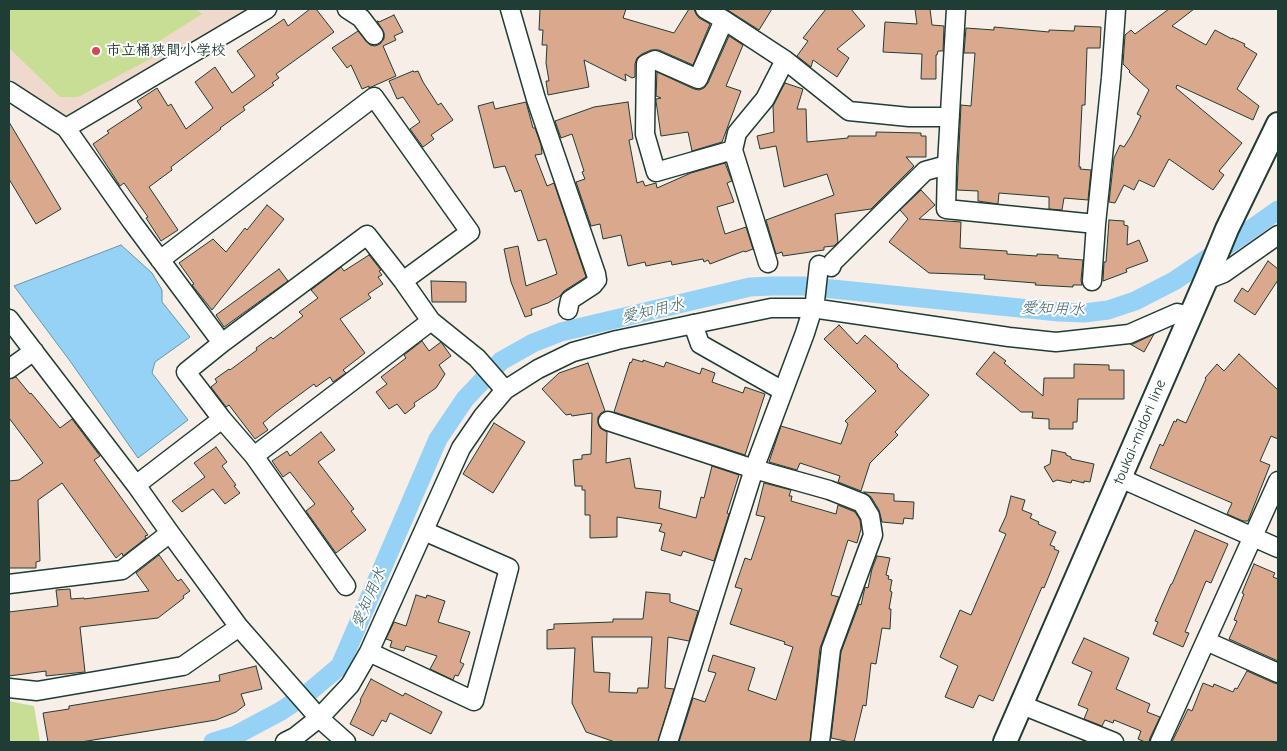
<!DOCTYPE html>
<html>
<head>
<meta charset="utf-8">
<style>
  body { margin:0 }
  #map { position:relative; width:1287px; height:751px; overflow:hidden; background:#f8eee8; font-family:"Comic Neue",sans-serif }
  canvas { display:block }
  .frame { position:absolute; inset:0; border:10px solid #1f3d34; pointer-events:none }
</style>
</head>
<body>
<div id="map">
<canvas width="1287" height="751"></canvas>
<div class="frame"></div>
</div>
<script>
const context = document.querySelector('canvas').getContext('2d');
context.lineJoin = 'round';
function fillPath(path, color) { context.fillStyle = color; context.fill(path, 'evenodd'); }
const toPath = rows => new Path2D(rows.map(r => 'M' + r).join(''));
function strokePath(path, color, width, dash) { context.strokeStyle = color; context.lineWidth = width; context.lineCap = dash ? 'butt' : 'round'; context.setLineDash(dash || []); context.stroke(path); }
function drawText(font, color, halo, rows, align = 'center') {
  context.font = font + ' "Comic Neue","Klee One",sans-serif'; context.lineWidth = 4; context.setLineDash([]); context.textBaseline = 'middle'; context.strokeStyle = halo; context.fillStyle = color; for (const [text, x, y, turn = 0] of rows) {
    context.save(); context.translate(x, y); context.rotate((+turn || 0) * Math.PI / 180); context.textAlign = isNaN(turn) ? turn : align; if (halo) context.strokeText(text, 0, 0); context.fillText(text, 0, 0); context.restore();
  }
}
const built = toPath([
  [9,9,250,9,237,19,72,117,60,115,9,84]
]);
const green = toPath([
  [9,9,196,9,202,14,153,45,158,55,78,97,60,97,9,48],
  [9,701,34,706,40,742,9,742]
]);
const water = toPath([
  [121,245,152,273,162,290,162,302,190,337,155,362,152,373,188,420,138,458,70,361,14,286,121,245]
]);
const canal = toPath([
  [213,742,236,735,281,711,308,693,340,666,438,439,465,399,501,361,533,343,561,332,750,287,772,286,803,286,1059,312,1084,313,1108,310,1135,301,1174,281,1247,232,1278,210]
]);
const building = toPath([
  [310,9,316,9,334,32,276,74,279,78,272,83,274,85,243,107,245,110,220,128,221,129,171,167,172,170,149,187,178,230,161,241,146,218,148,217,124,183,120,186,93,144,109,133,107,131,142,108,137,101,157,88,168,106,171,104,186,129,213,108,195,82,215,67,232,93,255,76,237,51,284,19,288,26,310,9],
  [540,9,626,9,623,18,674,33,689,9,694,9,696,14,699,18,710,24,693,65,659,50,651,50,642,54,637,58,635,64,635,77,632,78,625,74,626,81,584,60,589,87,548,95,546,81,549,81,546,63,547,45,542,45,543,30,539,30,540,9],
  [726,9,772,9,759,30,726,9],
  [826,9,851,9,865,26,837,49,849,58,837,77,813,60,811,67,797,56,808,41,803,38,826,9],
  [915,9,930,9,932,25,944,26,943,51,938,51,937,55,936,55,936,79,921,79,922,54,883,52,885,22,917,24,915,9],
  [1169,9,1194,9,1172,26,1206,45,1215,30,1232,39,1232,38,1245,44,1244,46,1257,54,1237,89,1259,106,1253,120,1177,85,1176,88,1242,143,1219,171,1224,175,1213,190,1169,159,1154,187,1139,180,1134,190,1124,185,1115,203,1109,202,1114,158,1120,145,1124,147,1131,136,1141,116,1137,114,1149,90,1129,72,1130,71,1123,64,1125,35,1131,30,1135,34,1169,9],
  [394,15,403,32,394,36,396,40,383,46,396,76,369,88,369,86,362,89,351,65,347,68,332,48,358,31,370,45,375,46,380,44,384,39,384,33,377,21,378,21,379,22,394,15],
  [1075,26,1101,27,1100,48,1087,48,1085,105,1082,105,1079,167,1081,167,1080,169,1091,170,1088,200,1064,198,1062,210,1049,209,1049,197,999,193,998,204,978,201,978,191,957,190,961,105,971,106,975,53,964,53,966,28,994,30,994,27,1049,32,1049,30,1074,31,1075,26],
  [729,36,743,45,726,86,741,91,722,142,692,151,688,132,661,136,656,101,656,99,661,98,656,96,657,72,694,89,699,90,704,88,708,83,729,36],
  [413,71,414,72,418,71,423,82,438,105,441,103,453,120,431,135,434,139,423,147,410,129,420,122,403,97,397,99,389,81,413,71],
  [785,83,803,89,797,109,806,109,807,142,848,138,848,136,876,136,876,132,921,133,921,136,926,136,926,157,906,157,914,166,871,209,835,214,838,242,834,246,824,247,824,250,783,256,782,252,776,254,766,220,834,195,827,174,784,187,776,146,760,149,757,136,774,132,773,106,785,83],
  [493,102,495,109,526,102,533,128,535,128,541,145,542,154,535,155,547,186,554,183,586,277,564,291,560,296,548,303,531,309,532,315,525,317,511,282,504,249,518,246,526,286,557,274,546,239,538,241,521,190,515,192,505,166,494,168,478,106,493,102],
  [628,102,633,139,629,140,637,183,643,181,645,186,656,183,657,188,691,173,725,163,732,181,727,183,734,202,717,207,725,234,746,227,753,249,745,252,744,251,710,264,708,260,704,262,703,259,672,265,671,261,646,266,645,262,628,266,621,235,603,239,600,224,591,226,576,182,585,179,582,172,584,171,572,134,561,138,555,121,594,107,628,102],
  [9,122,61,209,36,224,9,179,9,122],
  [921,190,935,205,919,219,961,222,960,248,1007,251,1007,254,1037,256,1037,254,1058,255,1058,258,1083,260,1081,280,1082,285,1073,285,1073,287,1035,285,1036,283,984,279,985,275,929,273,889,242,908,219,900,210,921,190],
  [267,205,284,219,212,310,192,285,194,284,179,263,213,239,226,252,245,228,247,230,267,205],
  [1109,220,1124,221,1124,225,1128,226,1127,245,1139,240,1148,261,1126,269,1127,272,1103,281,1104,262,1106,262,1109,220],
  [369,255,381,270,379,271,382,275,378,277,383,284,368,294,371,298,340,319,365,353,343,370,346,373,333,382,330,377,316,387,314,384,276,412,263,423,268,430,255,439,229,405,226,407,211,387,217,382,215,379,229,369,230,370,257,350,256,348,271,337,273,339,303,316,299,312,318,298,311,290,341,267,344,271,369,255],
  [1268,261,1278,269,1278,280,1255,315,1234,301,1242,288,1248,292,1268,261],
  [279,269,288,281,224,327,216,315,279,269],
  [431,281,466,282,466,302,432,302,431,281],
  [839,325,857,344,865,335,898,365,897,366,899,369,929,395,895,432,898,435,870,463,861,491,838,482,840,476,800,463,797,470,769,462,781,426,841,444,848,424,845,421,876,391,824,339,839,325],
  [1154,334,1144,352,1130,344,1133,344,1154,334],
  [422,341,429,351,441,342,451,356,439,365,445,374,436,388,414,403,415,406,405,414,397,404,389,409,376,392,387,384,381,377,406,358,404,355,422,341],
  [994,352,1006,361,1004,363,1043,396,1044,378,1074,378,1074,364,1109,365,1109,370,1124,370,1124,399,1078,399,1077,422,1073,422,1073,429,1049,429,1049,419,1032,418,1033,412,1021,412,976,374,994,352],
  [1239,354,1278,390,1278,439,1271,436,1260,461,1270,465,1248,521,1243,521,1227,514,1232,503,1150,468,1160,444,1163,446,1174,421,1176,422,1177,419,1186,423,1206,379,1205,378,1217,364,1224,371,1239,354],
  [633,359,643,362,643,360,664,367,666,362,700,374,702,368,715,373,712,382,743,393,745,387,765,394,745,455,614,412,630,362,631,363,633,359],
  [588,363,605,411,601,413,598,417,598,423,600,428,607,432,606,463,630,458,635,488,661,491,659,508,696,518,701,497,704,498,712,466,739,475,727,513,729,514,714,561,683,551,681,556,661,550,665,533,659,531,662,524,617,517,617,537,590,538,590,515,585,515,585,490,582,490,582,486,575,486,573,460,582,459,582,455,591,454,592,413,572,416,571,414,566,415,542,389,559,373,588,363],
  [16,377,30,394,31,393,60,428,72,419,100,456,94,460,148,535,145,536,146,538,123,556,122,553,116,558,62,483,38,500,40,561,36,562,36,568,9,568,9,481,19,480,43,463,9,418,9,379,16,377],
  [494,423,525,442,493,493,463,474,494,423],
  [321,432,335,450,318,462,354,509,351,511,366,530,336,553,306,511,315,504,290,472,283,477,272,461,287,451,290,456,321,432],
  [216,447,227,462,222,466,236,485,234,486,240,493,225,504,213,489,182,512,172,501,205,477,194,463,216,447],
  [1052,450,1066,453,1066,455,1071,457,1071,459,1094,464,1090,482,1084,481,1084,483,1072,480,1071,483,1057,480,1053,482,1044,467,1050,464,1052,450],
  [764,483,791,490,789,496,792,496,791,501,836,514,838,505,855,512,860,520,861,529,857,543,848,540,831,595,839,597,820,648,810,742,679,742,693,698,705,702,716,673,708,671,713,655,755,668,748,690,776,700,793,647,784,644,785,642,730,624,742,589,735,587,745,558,751,560,765,517,756,515,764,483],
  [864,492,894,494,894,501,914,502,913,519,904,518,903,524,882,522,879,510,871,497,864,492],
  [1011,496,1025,500,1022,510,1032,514,1030,518,1039,522,1038,524,1056,532,1050,545,1055,547,1054,549,1059,551,1044,588,1042,587,993,701,979,695,973,708,945,697,958,666,940,657,960,610,971,615,1006,534,999,531,1006,516,1011,496],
  [1195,530,1228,544,1211,583,1206,581,1185,632,1189,633,1183,647,1153,634,1158,622,1155,621,1171,584,1172,584,1195,530],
  [159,555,176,579,178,581,181,579,190,591,183,596,184,598,158,618,80,627,85,672,46,676,46,671,9,676,9,612,58,606,56,590,70,589,71,599,84,598,84,599,149,591,136,573,159,555],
  [877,556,890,558,886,575,889,576,888,579,892,580,890,591,892,592,889,609,891,609,890,629,882,628,876,664,871,663,866,706,863,705,854,742,850,742,831,738,841,652,859,604,861,605,865,587,868,588,872,569,877,556],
  [1254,564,1275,573,1273,577,1278,579,1278,661,1229,639,1237,621,1234,620,1244,594,1242,593,1254,564],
  [646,592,670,594,670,602,698,611,689,641,668,637,665,688,674,689,658,742,615,742,586,732,572,703,575,648,547,649,547,630,554,629,554,624,613,622,613,619,643,619,646,592],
  [592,637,652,637,648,688,638,688,637,693,609,692,610,673,594,672,592,637],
  [416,595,426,598,427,595,445,601,438,622,470,632,460,662,464,664,458,676,455,675,453,680,430,669,437,656,406,646,404,651,390,647,392,641,386,639,394,622,406,626,416,595],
  [1084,638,1129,658,1116,689,1150,704,1147,712,1160,717,1150,738,1149,742,1145,742,1138,739,1141,731,1114,720,1113,723,1105,720,1102,726,1084,719,1088,709,1078,705,1092,672,1072,663,1084,638],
  [256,666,262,689,241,694,245,705,236,712,216,720,81,742,48,742,43,713,69,709,69,706,220,681,219,675,256,666],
  [1247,671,1274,683,1278,684,1278,742,1172,742,1188,709,1192,711,1203,683,1213,687,1214,684,1233,692,1235,688,1237,689,1247,671],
  [371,679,403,696,405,693,442,712,431,734,390,713,386,722,382,720,373,736,350,724,361,701,360,700,371,679]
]);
const minor = toPath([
  [347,9,361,18,374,35],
  [510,9,536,99,596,274,597,280,593,285,570,300,568,310],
  [705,9,724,20,785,60,849,111,909,117,950,117],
  [956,9,947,165,946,209,1096,224],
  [724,20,698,79,655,60,646,64,645,134,656,172,733,150],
  [9,91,66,128,267,9],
  [66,128,132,222,222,343],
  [160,260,374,97,470,232,403,281],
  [768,263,733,150,737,133,765,99,785,60],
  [831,267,833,262,925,171,947,165],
  [1206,280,1224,273,1278,235],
  [1092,281,1096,224,1111,78,1116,9],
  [9,319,136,485,170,533,239,627,319,718,346,742],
  [693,324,700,344,783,391],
  [9,369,34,351],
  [608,421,754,469,829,490,862,503,870,516,873,535,831,649,820,742],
  [254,456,431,321],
  [1120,478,1278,548],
  [136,485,222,419],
  [9,584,122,570,170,533],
  [346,586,254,456,222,419,186,372,222,343,367,235,403,281,431,321,477,358,505,390],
  [1206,641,1278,673],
  [369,652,474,701,509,568,424,531],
  [9,688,37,691,183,666,239,627],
  [1022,705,1114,742],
  [285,742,295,737,319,718,350,685,369,652,461,448,483,416,505,390,538,369,573,352,617,340,771,308,812,308,1009,337,1056,342,1129,334,1177,313,1190,316],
  [668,742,754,469,805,333,815,301,819,265],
  [1160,742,1278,481]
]);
const major = toPath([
  [1005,742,1206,280,1227,229,1278,124]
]);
const markers = [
  [96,51,5,"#d1495b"]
];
const poiNames = [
  ["市立桶狭間小学校",106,51]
];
const streetNames = [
  ["toukai-midori line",1140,432,-67]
];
const waterNames = [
  ["愛知用水",1053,309,2],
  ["愛知用水",653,311,-13],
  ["愛知用水",369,598,-67]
];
fillPath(built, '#efd9cd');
fillPath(green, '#c8de94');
fillPath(water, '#95d2f6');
strokePath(water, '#6696a8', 1);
strokePath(canal, '#95d2f6', 19);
fillPath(building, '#daa88d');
strokePath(building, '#1f3d34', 1);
strokePath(minor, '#1f3d34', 21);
strokePath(major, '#1f3d34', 26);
strokePath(minor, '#fff', 18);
strokePath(major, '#fff', 22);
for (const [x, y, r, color] of markers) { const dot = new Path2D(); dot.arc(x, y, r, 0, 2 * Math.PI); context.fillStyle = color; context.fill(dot); strokePath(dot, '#fff', 2); }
drawText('bold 15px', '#1f3d34', '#fff', poiNames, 'left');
drawText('15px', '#1f3d34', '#fff', streetNames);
drawText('italic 16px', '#3c6264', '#fff', waterNames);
</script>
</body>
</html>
